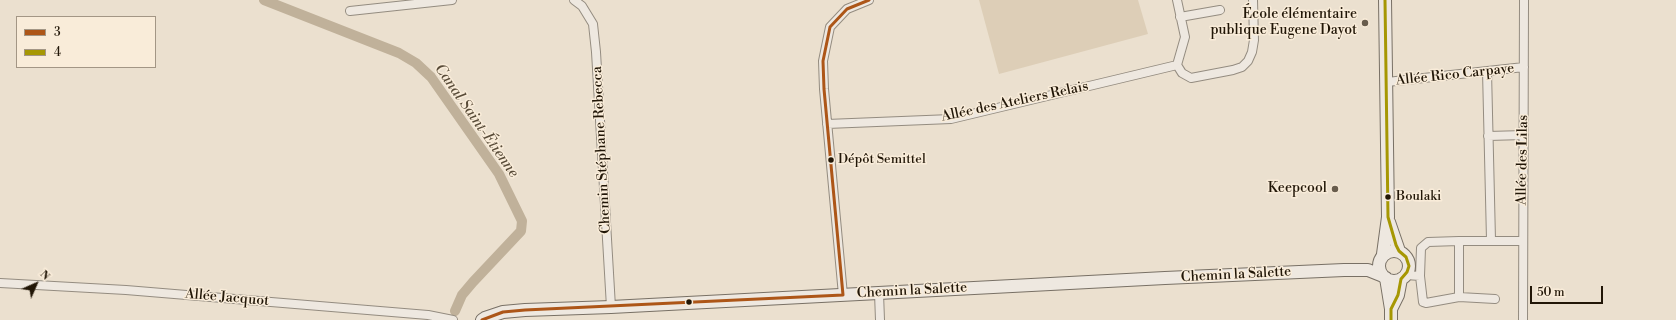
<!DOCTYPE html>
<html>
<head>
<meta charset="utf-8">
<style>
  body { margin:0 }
  #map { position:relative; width:1676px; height:320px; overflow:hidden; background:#ebe0cf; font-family:"Libre Bodoni",serif }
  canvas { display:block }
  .legend { position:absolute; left:16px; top:16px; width:140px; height:52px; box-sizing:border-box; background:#f9ecd9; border:1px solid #a39685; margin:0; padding:5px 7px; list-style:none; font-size:12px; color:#211607 }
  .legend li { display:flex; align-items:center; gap:8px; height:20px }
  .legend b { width:20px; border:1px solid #a39685 }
  .north { position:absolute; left:16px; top:264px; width:40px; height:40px; -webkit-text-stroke:3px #f9ecd9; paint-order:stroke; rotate:45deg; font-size:11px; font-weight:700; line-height:16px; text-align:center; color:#211607 }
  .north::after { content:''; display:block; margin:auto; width:14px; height:18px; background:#211607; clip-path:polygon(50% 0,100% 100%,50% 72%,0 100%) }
  .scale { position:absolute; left:1530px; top:286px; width:73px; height:18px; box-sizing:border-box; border:2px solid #211607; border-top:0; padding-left:5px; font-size:12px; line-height:14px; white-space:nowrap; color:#211607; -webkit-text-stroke:3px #f9ecd9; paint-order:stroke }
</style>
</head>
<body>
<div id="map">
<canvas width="1676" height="320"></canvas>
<ul class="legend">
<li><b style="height:5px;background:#ad5618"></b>3</li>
<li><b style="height:5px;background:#a69703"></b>4</li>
</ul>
<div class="north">N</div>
<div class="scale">50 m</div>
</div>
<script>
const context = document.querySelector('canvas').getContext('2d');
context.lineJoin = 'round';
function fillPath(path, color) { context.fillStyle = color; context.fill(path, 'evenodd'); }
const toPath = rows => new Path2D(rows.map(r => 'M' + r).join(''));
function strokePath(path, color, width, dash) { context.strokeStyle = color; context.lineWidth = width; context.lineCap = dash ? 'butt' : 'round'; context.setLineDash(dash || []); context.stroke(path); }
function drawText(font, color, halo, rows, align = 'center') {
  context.font = font + ' "Libre Bodoni",serif'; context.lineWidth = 3; context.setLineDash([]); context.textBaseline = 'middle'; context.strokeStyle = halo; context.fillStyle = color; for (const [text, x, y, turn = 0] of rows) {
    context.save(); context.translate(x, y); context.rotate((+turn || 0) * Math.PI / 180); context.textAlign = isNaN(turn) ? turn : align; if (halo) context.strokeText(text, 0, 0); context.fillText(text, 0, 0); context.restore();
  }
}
const green = toPath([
  [979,0,1138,0,1148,34,999,74]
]);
const canal = toPath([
  [264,0,399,53,416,63,431,77,499,174,522,221,521,231,473,282,462,295,455,311]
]);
const street = toPath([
  [574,0,582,6,593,24,596,52,611,307],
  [1177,0,1185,37,1177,65],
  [350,11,452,0],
  [1180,17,1220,10],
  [1177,65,1182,73,1191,78,1233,70,1242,67,1248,61,1252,52,1254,40,1253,0],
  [1487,71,1491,240],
  [1387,82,1524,67],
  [827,124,951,119,1177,65],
  [1488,136,1524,135],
  [1406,275,1420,276,1421,248,1428,242,1459,241,1522,241],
  [1420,276,1423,302,1426,303,1459,297,1459,241],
  [0,283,126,290,428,315,453,320],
  [879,293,880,320],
  [843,295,824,89,823,61,830,27,847,9,869,0],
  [1459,297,1495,299],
  [1523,320,1524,0]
]);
const secondary = toPath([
  [1389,222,1399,251],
  '1379 266a15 15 0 1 1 30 0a15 15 0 1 1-30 0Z',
  [1383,254,1388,217,1385,0],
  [1386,278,1391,309,1391,320],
  [1391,309,1398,295,1401,279],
  [482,320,485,318,503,312,525,310,611,307,1165,278,1344,270,1368,270,1383,276]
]);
const bus1 = toPath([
  [843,295,824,89,823,61,830,27,847,9,869,0],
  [482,320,503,312,525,310,843,295]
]);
const bus2 = toPath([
  [1385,0,1388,217,1396,245,1399,251,1406,257,1409,266,1407,272,1401,279,1398,295,1391,309,1391,320]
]);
const markers = [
  [1365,23,4,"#685d4d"],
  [831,160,3.5,"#211607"],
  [1335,189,4,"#685d4d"],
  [1388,197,3.5,"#211607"],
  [689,302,3.5,"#211607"]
];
const busNames = [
  ["Dépôt Semittel",838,160],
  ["Boulaki",1396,197]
];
const poiNames = [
  ["École élémentaire",1357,15],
  ["publique Eugene Dayot",1357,31],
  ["Keepcool",1327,189]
];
const streetNames = [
  ["Allée Rico Carpaye",1455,75,-6],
  ["Allée des Ateliers Relais",1015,102,-12],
  ["Chemin Stéphane Rebecca",602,150,-93],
  ["Allée des Lilas",1523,160,-89],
  ["Chemin la Salette",1236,275,-3],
  ["Chemin la Salette",912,291,-3],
  ["Allée Jacquot",227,298,5]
];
const waterNames = [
  ["Canal Saint-Étienne",476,121,55]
];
fillPath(green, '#ddceb7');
strokePath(canal, '#c0b19a', 10);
strokePath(street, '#948c80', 10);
strokePath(secondary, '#787065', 14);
strokePath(street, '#eee8e0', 8);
strokePath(secondary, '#eee8e0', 12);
strokePath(bus1, '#ad5618', 3);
strokePath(bus2, '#a69703', 3);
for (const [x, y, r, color] of markers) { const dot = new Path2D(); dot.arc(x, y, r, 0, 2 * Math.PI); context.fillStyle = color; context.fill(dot); strokePath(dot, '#f9ecd9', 1.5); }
drawText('13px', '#211607', '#f9ecd9', busNames, 'left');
drawText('14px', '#211607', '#f9ecd9', poiNames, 'right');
drawText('14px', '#211607', '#f9ecd9', streetNames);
drawText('italic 15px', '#594c39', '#f9ecd9', waterNames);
</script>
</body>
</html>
